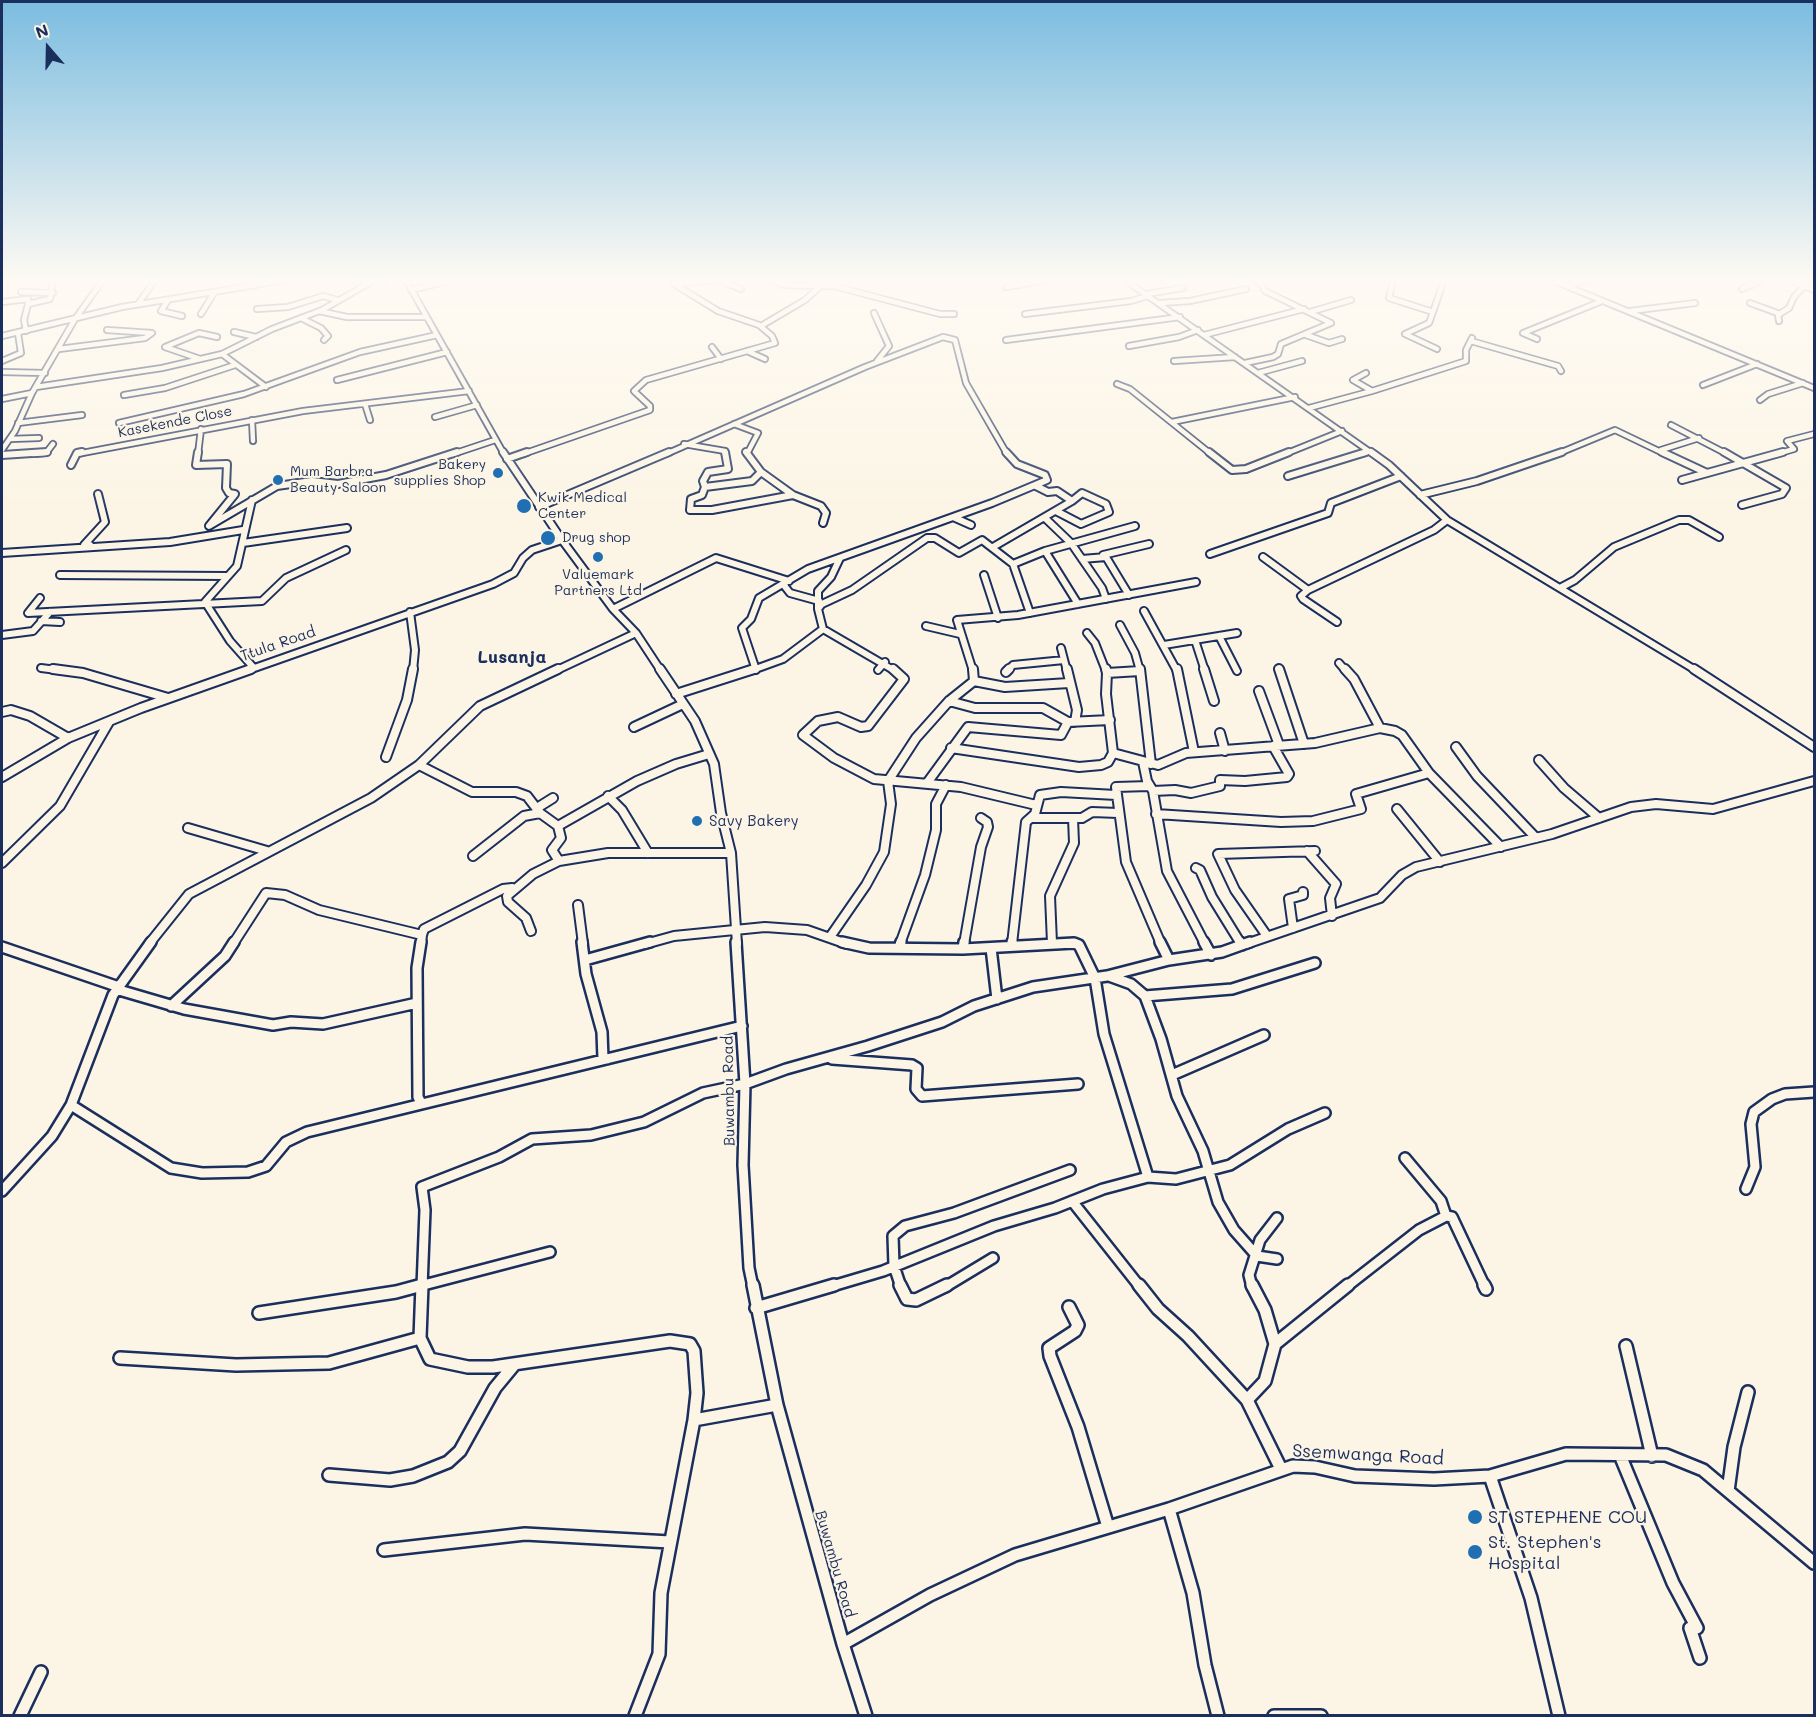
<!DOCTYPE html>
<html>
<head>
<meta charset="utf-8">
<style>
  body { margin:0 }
  #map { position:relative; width:1816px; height:1717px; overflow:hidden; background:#fcf5e5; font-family:Mali,sans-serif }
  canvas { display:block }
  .frame { position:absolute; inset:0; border:3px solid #1b2f5e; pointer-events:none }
  .north { position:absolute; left:18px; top:18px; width:60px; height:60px; -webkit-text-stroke:4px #fcf5e5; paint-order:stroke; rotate:340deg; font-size:16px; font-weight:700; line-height:24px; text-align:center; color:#1b2f5e }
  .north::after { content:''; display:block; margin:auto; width:21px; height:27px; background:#1b2f5e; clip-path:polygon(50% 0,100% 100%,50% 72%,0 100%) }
</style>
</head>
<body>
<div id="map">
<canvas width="1816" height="1717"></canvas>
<div class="frame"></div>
<div class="north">N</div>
</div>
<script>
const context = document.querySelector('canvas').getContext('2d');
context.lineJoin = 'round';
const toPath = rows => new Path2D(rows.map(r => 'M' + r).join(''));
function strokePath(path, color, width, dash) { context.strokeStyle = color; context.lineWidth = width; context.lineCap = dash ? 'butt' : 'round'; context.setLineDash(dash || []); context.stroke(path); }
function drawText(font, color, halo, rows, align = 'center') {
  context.font = font + ' Mali,sans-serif'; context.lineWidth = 4.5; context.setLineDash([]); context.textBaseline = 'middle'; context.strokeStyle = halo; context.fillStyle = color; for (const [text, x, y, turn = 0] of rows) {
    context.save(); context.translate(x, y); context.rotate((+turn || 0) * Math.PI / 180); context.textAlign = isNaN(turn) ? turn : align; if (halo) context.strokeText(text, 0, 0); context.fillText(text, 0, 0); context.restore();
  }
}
const minorFar4 = toPath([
  [308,280,385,280],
  [406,280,504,454],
  [718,280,741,289],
  [769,280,785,285,821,286],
  [1125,280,1373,454],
  [1254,280,1262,285,1265,291,1331,323],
  [1393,280,1389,298,1433,312,1444,280],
  [1552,280,1814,388],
  [1790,280,1814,290],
  [674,284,715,280],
  [1568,285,1591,280],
  [1006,287,1047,280],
  [1742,289,1763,280],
  [411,290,452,280],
  [21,292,53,293],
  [1146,294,1183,288],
  [168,300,161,311,182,316],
  [2,302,28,299,28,304],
  [1159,303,1190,301,1246,289],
  [1750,303,1780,314],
  [138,304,155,280],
  [257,309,288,307,323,296,338,300],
  [319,311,347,317,426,317],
  [1630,311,1695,303],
  [1310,312,1351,300],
  [1433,312,1429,323,1405,334,1437,349],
  [874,313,889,346,877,361],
  [201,314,214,293],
  [1025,314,1131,301,1148,296],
  [301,318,321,328,328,336,324,340],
  [1779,321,1778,315,1789,308,1794,297,1810,280],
  [761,326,805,300,821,286,834,286,940,314,954,314],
  [26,331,24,320,28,304,50,299,53,281],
  [234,332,256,337],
  [1204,335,1304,309],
  [1306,335,1329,343,1342,339],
  [2,336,122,307,286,280],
  [1537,339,1523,333,1602,301],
  [1006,340,1180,317],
  [1471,341,1558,366,1561,371],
  [1129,346,1179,337,1198,330],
  [712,347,721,359],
  [59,349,145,338,152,333,107,330],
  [747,351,765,359],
  [222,354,266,387],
  [200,359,165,347,199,333,217,337],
  [2,361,21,353,18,333],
  [1174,361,1235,357],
  [1245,363,1273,357,1278,354,1281,344,1331,323],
  [2,372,45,373],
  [1258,373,1302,361],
  [337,380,447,352],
  [1117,384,1130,389,1211,454],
  [1703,385,1757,364],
  [36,387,162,368,222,354,272,329,322,310,371,282],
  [1372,391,1466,361,1466,350,1472,338],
  [124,395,165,388,235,365],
  [2,399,32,393],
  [1760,400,1768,394,1803,383],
  [365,404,370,420],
  [1309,408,1372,391,1353,380,1366,373],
  [435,417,477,405],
  [252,420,253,441],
  [1172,422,1295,397],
  [18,423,82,415],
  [119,423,244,394,360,352,437,335],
  [734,424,758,433,747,454],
  [1671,425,1727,454],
  [10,439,39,438],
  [684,444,725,451,725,454],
  [2,450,15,431,32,393,75,319,103,280],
  [1661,450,1699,438],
  [33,454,46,453,53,444],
  [77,454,303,411,469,391],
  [198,454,201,429],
  [453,454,495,440],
  [523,454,650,410,650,406,634,391,646,380,775,343,772,336,759,325,718,311,674,284],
  [666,454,865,367,943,337,955,340,966,383,1007,454],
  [1285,454,1342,431],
  [1362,454,1370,451],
  [1557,454,1615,430,1665,454],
  [1777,454,1794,449,1787,441,1814,434]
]);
const minorFar3 = toPath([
  [198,452,196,465,227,464,226,488,229,493,235,494,209,526,277,486,312,481,338,484,386,475,457,452],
  [503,452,562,540,613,609,636,633,661,671],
  [746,452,761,472,793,495,821,506,826,513,823,523],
  [1209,452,1232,470,1246,469,1289,452],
  [1371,452,1389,465,1447,520,1697,671],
  [1662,452,1707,473],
  [1724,452,1786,488,1782,494,1742,505],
  [2,455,47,452],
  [507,459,527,452],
  [71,465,77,453,82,452],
  [761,472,752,481,705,487,702,495,691,499,690,510,712,510,793,495],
  [1288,476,1366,452],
  [1682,480,1783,452],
  [705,487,703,481,708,472,728,469,725,452],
  [1420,495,1477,481,1562,452],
  [252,500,237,566,205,602,230,641,253,667],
  [539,507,669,452],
  [1056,511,1081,524,1109,512,1106,504,1082,493,1072,501],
  [953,517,971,525],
  [1045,518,1071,543,1102,588,1106,599],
  [243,543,347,528],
  [90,545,84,545,105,522,98,494],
  [993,547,1072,501,1057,491,1048,492,1036,486],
  [1045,551,1078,604],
  [2,553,170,542,243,530],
  [1210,554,1328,513,1331,503,1401,476],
  [1103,555,1149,544],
  [1263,557,1308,590,1301,596,1303,599,1337,622],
  [1082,559,1106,557,1129,595],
  [60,575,228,576],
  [984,575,998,618],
  [783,584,790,593,819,601],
  [1560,588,1575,580,1614,547,1679,520,1689,520,1719,537],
  [1308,590,1434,530,1447,520],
  [40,598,28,613,262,601,286,578,346,550],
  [613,609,716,558,789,581],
  [818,609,818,591,831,577,840,558],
  [1144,611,1177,671],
  [410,612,415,650,413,671],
  [1030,613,1013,564,1045,551,1135,526],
  [41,621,60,622],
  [1120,625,1135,653,1140,671],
  [926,626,960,634],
  [823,629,818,609,822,604,852,590,927,538,935,538,959,553,982,540,1013,564],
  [1087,633,1095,643,1106,671],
  [2,635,33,631,50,612],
  [1219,636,1237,671],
  [1195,640,1205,671],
  [1164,645,1237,633],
  [1061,648,1067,671],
  [1339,663,1346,671],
  [41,668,65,671],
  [756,670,742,628,751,619,759,598,808,569,992,503,1047,480,1045,475,1017,464,1006,452],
  [878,670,885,662],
  [246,671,493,584,514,573,523,558,532,550,562,540],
  [555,671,636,633],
  [750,671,783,659,823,629,895,671],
  [973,671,957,620,1018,615,1196,582],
  [1007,671,1013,665,1064,660]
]);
const minorFar2 = toPath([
  [53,669,83,673,168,698],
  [558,669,480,706,419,765,472,792,516,792,527,796,540,813,558,826,561,838,552,850,559,861,608,853,731,853],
  [660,669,695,721,714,764,721,813,731,853,737,944],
  [893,669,904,679,868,726,861,727,838,717,818,721,803,735,834,758,874,779,961,787,1036,805],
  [1067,669,1077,710,1075,722],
  [1106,669,1107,673],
  [1140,669,1151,764],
  [1177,669,1194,752],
  [1204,669,1214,701],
  [1279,669,1304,744],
  [1345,669,1354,679,1380,728],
  [1694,669,1814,747],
  [1006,672,1009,669],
  [974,681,1005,687,1069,683],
  [1259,691,1279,745],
  [676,694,754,669],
  [949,701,975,708,1043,708,1068,722,1110,720],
  [2,712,11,710,30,716,68,738],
  [634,727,683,704],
  [1220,733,1225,751],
  [1456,747,1477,776,1536,838],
  [951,748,1079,767,1101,765,1108,762,1113,753,1106,694,1107,673,1140,671],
  [1113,753,1158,765,1186,753,1315,743,1380,728,1395,731,1402,735,1429,773,1501,847],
  [386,757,407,700,413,669],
  [1539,760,1564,788,1599,818],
  [1143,762,1147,781,1153,791,1167,871,1205,944],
  [2,777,68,738,141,708,251,669],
  [888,781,916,738,949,701,974,681,973,669],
  [927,783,968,727,1061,735,1068,722],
  [1149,786,1116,787,1126,862,1161,944],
  [1153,791,1175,790,1191,793,1220,786,1220,780,1245,781,1287,777,1289,774,1273,746],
  [608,796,622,810,648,853],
  [537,808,553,798],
  [1397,809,1440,862],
  [1156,814,1281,822,1313,821,1361,809,1356,794,1429,773],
  [1031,818,1082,818,1092,812,1118,813],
  [558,826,637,781,676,764,709,754],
  [188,828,267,851],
  [1307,851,1336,884,1330,898,1332,916],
  [473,856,524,816,540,813],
  [2,863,60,806,109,722],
  [1196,868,1200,870,1212,897,1241,944],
  [578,905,583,944],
  [1293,928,1289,899,1303,895,1303,892],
  [531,931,526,918,508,902,507,896,533,874,559,861],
  [422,935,424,929,503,889,512,888],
  [1267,936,1235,890,1218,854,1315,851],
  [830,937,866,885,884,852,891,804,888,781],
  [1052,943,1050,896,1074,843,1073,818],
  [149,944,189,894,371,798,419,765],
  [233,944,266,893,285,895,319,910,422,935,421,944],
  [645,944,674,936,765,927,807,930,847,944],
  [900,944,925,875,936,830,936,804,946,785],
  [964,944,981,847,988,827,987,822,981,818],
  [1012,944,1026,822,1035,814,1040,795,1061,792,1116,795],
  [1058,944,1076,944],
  [1246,944,1380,898,1402,875,1416,867,1552,834,1631,807,1656,804,1713,809,1814,781]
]);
const minorFar1 = toPath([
  [421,942,417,968,418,1097,421,1103],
  [582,942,586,974,602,1032,603,1059,607,1059],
  [736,942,745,1084,743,1165,749,1268,753,1287],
  [842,942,869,948,963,949,1074,943,1079,945,1095,978,1104,1034,1148,1177],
  [1160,942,1169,960],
  [1204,942,1211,955],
  [1240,942,1242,945],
  [1012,946,1012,942],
  [2,947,119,987],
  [899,948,901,942],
  [991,948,997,999],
  [963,949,964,942],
  [585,960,650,942],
  [1109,976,1131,984,1145,996,1161,1039,1177,1096,1203,1151,1218,1202,1234,1230,1257,1256,1277,1259],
  [119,990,184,1009,273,1025,291,1022,323,1024,417,1003],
  [1145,996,1232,989,1315,963],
  [171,1006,225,956,234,942],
  [832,1059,912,1065,917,1068,916,1089,922,1096,1078,1084],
  [1172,1075,1264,1035],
  [71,1105,171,1168,202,1173,248,1172,266,1166,286,1142,307,1132,742,1026],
  [1405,1158,1441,1201,1446,1216],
  [1746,1189,1755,1167,1751,1124,1754,1112,1772,1099,1785,1094,1814,1092],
  [2,1191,52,1136,71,1105,113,995,151,942],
  [1072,1201,1140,1287],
  [416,1287,550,1252],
  [422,1287,425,1210,422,1187,499,1157,532,1139,591,1135,644,1122,703,1093,745,1084,786,1069,868,1046,942,1022,974,1006,1033,987,1107,976,1169,960,1222,952,1250,942],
  [829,1287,883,1271,994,1226,1055,1208,1103,1189,1148,1177,1176,1179,1230,1165,1288,1129,1325,1113],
  [901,1287,894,1266,893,1236,905,1226,954,1213,1070,1170],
  [945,1287,993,1258],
  [1252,1287,1249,1275,1260,1240,1277,1218],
  [1346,1287,1419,1230,1446,1216,1452,1217,1485,1287]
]);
const minor = toPath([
  [422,1285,420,1338,430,1359,468,1367,493,1367,670,1341,690,1344,694,1351,697,1393,694,1420,661,1593,659,1654,635,1716],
  [753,1285,777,1405,843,1644,866,1716],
  [900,1285,907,1299,916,1300,947,1285],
  [1139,1285,1158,1309,1188,1336,1247,1400,1281,1469],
  [1252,1285,1265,1310,1275,1344],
  [1484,1285,1486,1289],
  [1069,1307,1078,1325,1075,1331,1049,1348,1050,1356,1078,1427,1108,1527],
  [756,1308,834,1285],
  [259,1313,396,1292,422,1285],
  [1626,1346,1652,1456],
  [120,1358,236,1365,329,1363,420,1338],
  [1247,1400,1265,1381,1275,1344,1348,1285],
  [694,1420,777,1405],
  [1620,1455,1673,1583,1697,1628,1690,1628,1700,1658],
  [329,1475,390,1480,413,1476,448,1462,460,1451,495,1388,514,1365],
  [1490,1476,1531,1598,1559,1716],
  [1728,1491,1734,1447,1748,1392],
  [1169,1509,1193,1593,1205,1665,1218,1716],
  [384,1550,525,1534,670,1542],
  [843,1644,930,1595,1015,1555,1169,1509,1293,1466,1315,1467,1355,1476,1434,1479,1490,1476,1566,1454,1666,1455,1703,1470,1814,1563],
  [20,1716,41,1672],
  [1274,1716,1321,1716]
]);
const markers = [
  [498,473,6,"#1f6fb2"],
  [278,480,6,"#1f6fb2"],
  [524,506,8,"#1f6fb2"],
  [548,538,8,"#1f6fb2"],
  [598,557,6,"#1f6fb2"],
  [697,821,6,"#1f6fb2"],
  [1475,1517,8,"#1f6fb2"],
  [1475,1552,8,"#1f6fb2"]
];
const farStreetnames = [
  ["Kasekende Close",175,422,-11]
];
const farPoinames = [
  ["Bakery",486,465,"right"],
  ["supplies Shop",486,481,"right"],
  ["Mum Barbra",290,472],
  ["Beauty Saloon",290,488],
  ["Kwik Medical",538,498],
  ["Center",538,514],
  ["Drug shop",562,538],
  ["Valuemark",598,575,"center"],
  ["Partners Ltd",598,591,"center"]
];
const streetNames = [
  ["Ttula Road",278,644,-19],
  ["Buwambu Road",729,1091,-91],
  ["Buwambu Road",835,1564,74]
];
const poiNames = [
  ["Savy Bakery",709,821]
];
const quarterNames = [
  ["Lusanja",512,657]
];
const nearStreetnames = [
  ["Ssemwanga Road",1368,1455,3]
];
const nearPoinames = [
  ["ST STEPHENE COU",1488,1517],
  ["St. Stephen's",1488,1542],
  ["Hospital",1488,1563]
];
strokePath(minorFar4, '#1b2f5e', 8);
strokePath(minorFar3, '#1b2f5e', 10);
strokePath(minorFar2, '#1b2f5e', 12);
strokePath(minorFar1, '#1b2f5e', 14);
strokePath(minor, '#1b2f5e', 16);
strokePath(minorFar4, '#fcf5e5', 4.5);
strokePath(minorFar3, '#fcf5e5', 6);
strokePath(minorFar2, '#fcf5e5', 8);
strokePath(minorFar1, '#fcf5e5', 9);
strokePath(minor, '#fcf5e5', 11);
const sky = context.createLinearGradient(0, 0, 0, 520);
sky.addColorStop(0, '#7bbce0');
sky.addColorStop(0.54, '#fefaf3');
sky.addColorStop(1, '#fefaf300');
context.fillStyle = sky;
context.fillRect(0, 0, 1816, 520);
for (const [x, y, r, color] of markers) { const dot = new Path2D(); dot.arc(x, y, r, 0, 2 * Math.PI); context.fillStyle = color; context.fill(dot); strokePath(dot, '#fcf5e5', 2); }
drawText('14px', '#1b2f5e', '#fcf5e5', farStreetnames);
drawText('14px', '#1b2f5e', '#fcf5e5', farPoinames, 'left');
drawText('15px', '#1b2f5e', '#fcf5e5', streetNames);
drawText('15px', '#1b2f5e', '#fcf5e5', poiNames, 'left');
drawText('bold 18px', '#1b2f5e', '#fcf5e5', quarterNames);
drawText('18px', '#1b2f5e', '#fcf5e5', nearStreetnames);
drawText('18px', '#1b2f5e', '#fcf5e5', nearPoinames, 'left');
</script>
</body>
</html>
